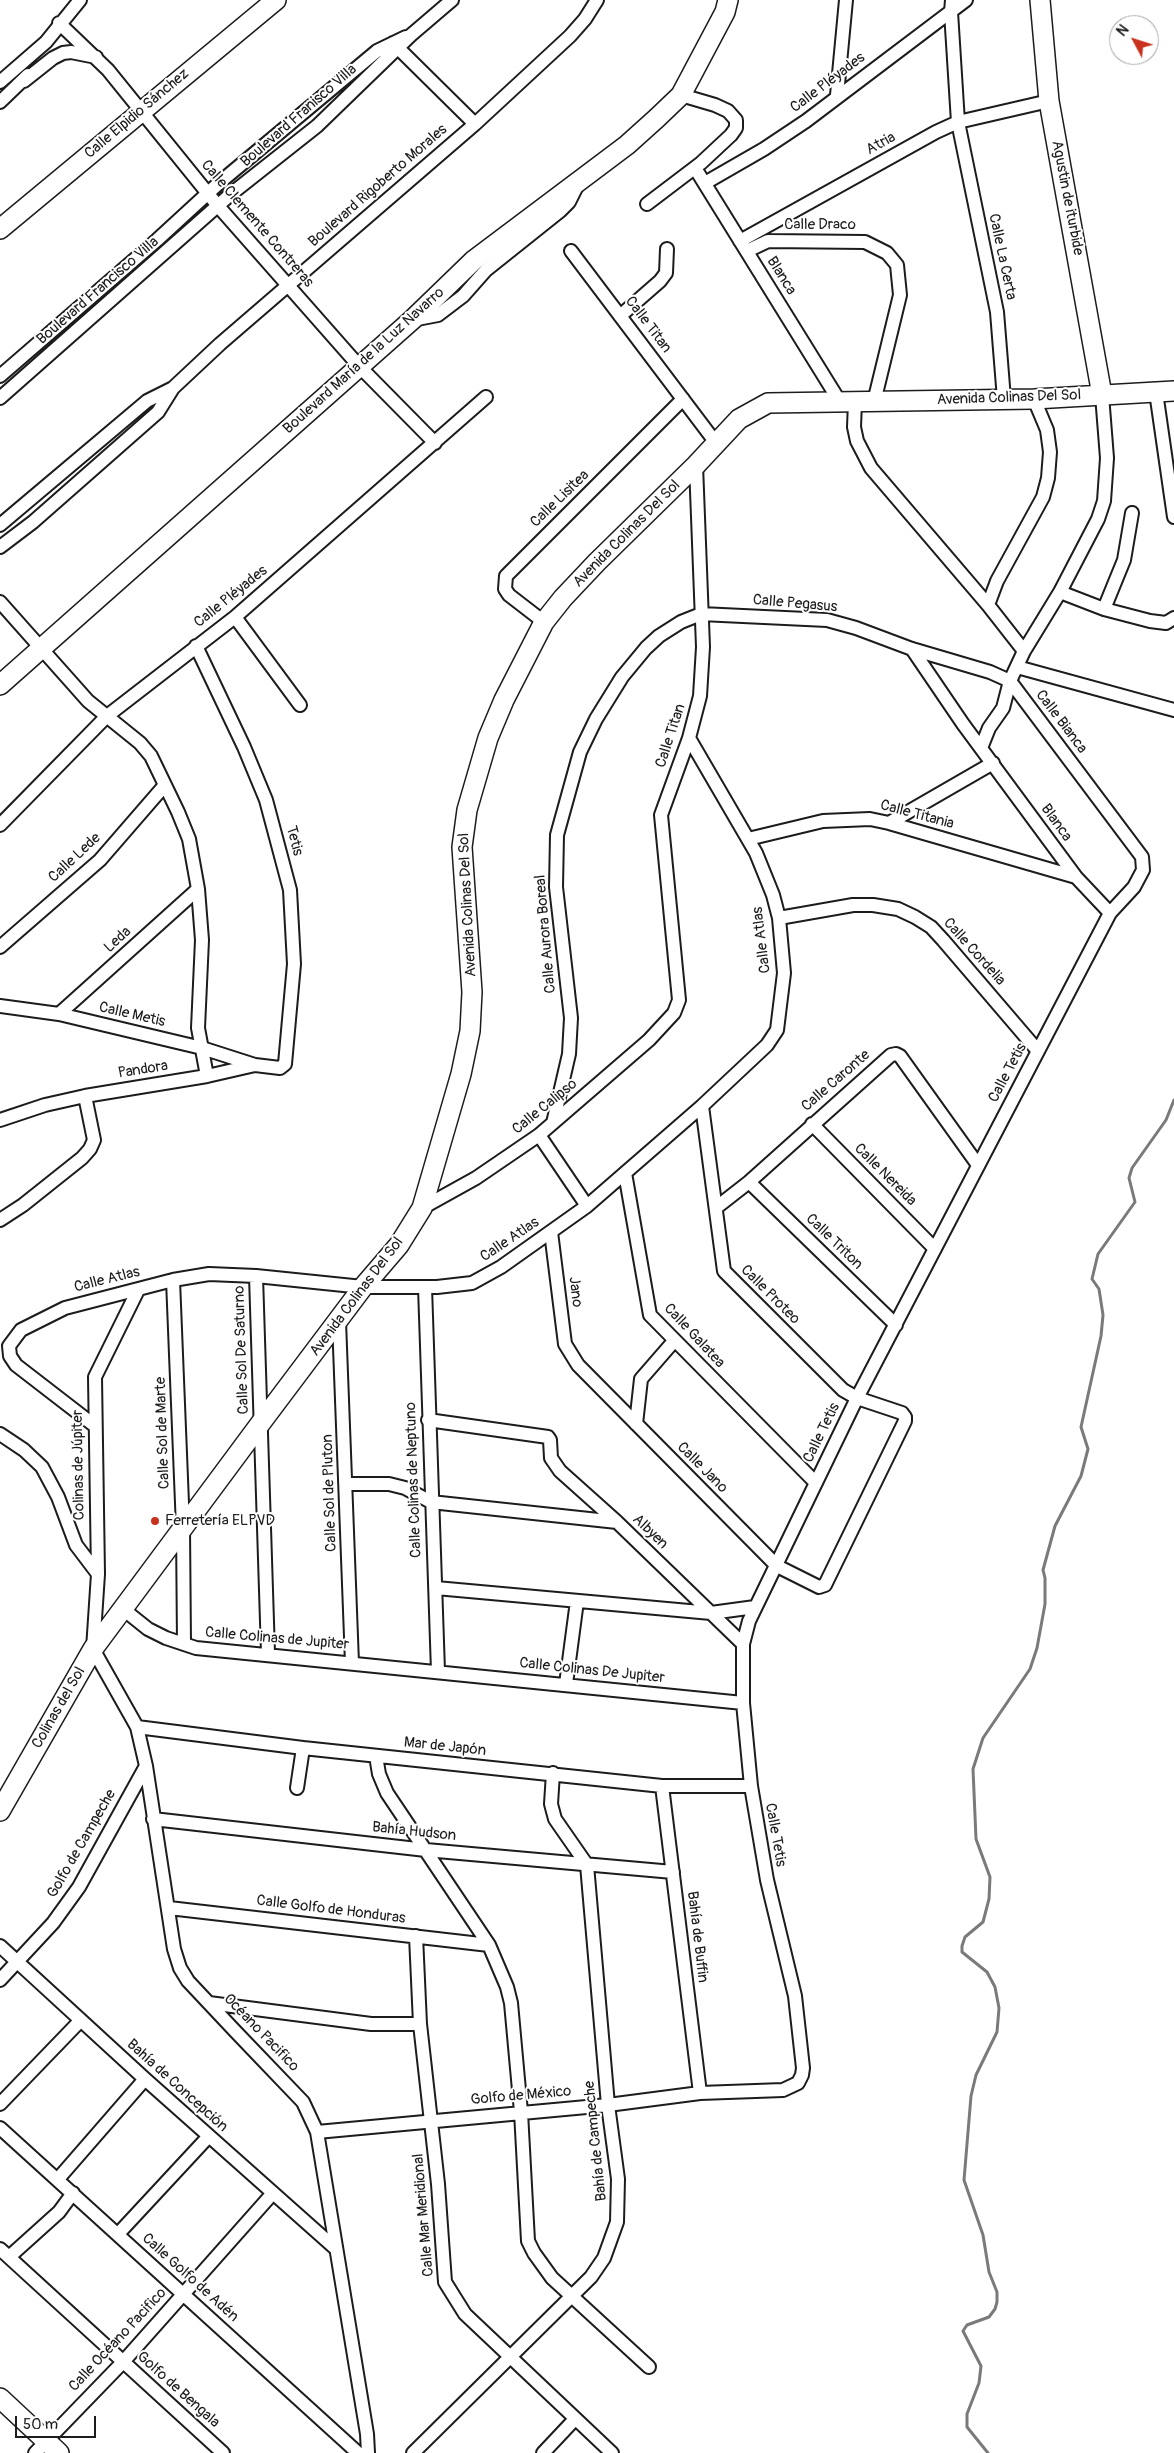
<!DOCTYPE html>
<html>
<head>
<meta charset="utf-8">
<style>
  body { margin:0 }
  #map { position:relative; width:1174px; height:2453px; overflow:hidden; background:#fff; font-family:Pangolin,sans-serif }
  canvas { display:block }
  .north { position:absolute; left:1109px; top:15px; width:50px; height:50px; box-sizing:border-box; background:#fff; border:1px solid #a4a4a4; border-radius:50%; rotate:310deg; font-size:14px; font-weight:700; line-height:20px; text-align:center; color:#1c1c1c }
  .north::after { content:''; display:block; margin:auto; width:18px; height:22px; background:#c8321e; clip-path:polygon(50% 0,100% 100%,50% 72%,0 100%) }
  .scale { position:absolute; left:15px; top:2416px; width:81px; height:22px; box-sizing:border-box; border:2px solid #1c1c1c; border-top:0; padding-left:6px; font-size:15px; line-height:18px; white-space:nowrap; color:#1c1c1c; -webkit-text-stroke:4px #fff; paint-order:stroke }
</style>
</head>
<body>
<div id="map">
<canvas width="1174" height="2453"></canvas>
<div class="north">N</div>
<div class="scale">50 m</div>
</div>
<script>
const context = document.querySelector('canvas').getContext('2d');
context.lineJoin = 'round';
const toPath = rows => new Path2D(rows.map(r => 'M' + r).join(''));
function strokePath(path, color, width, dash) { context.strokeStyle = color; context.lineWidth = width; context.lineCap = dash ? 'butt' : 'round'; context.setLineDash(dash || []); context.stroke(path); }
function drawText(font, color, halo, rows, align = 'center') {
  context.font = font + ' Pangolin,sans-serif'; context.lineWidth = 4; context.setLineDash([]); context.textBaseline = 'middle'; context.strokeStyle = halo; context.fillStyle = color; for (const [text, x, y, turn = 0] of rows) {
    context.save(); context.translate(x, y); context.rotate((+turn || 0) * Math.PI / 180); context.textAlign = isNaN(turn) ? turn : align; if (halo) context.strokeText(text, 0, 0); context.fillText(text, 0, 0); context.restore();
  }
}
const stream = toPath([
  [988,2453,967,2427,967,2414,979,2383,981,2366,963,2331,967,2325,989,2317,995,2309,997,2302,997,2292,989,2272,983,2235,964,2180,971,2096,976,2075,997,2032,999,2008,995,1987,987,1972,962,1952,962,1946,965,1937,983,1922,989,1899,990,1877,976,1839,973,1769,983,1738,1030,1669,1037,1648,1045,1604,1045,1578,1043,1570,1055,1526,1081,1476,1088,1449,1081,1427,1101,1336,1103,1315,1099,1289,1092,1279,1098,1254,1135,1202,1129,1178,1132,1168,1166,1120,1174,1100]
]);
const street = toPath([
  [952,0,951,12,958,122,997,312,1004,399],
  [59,23,108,70,218,206,359,366,435,443],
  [393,43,475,124],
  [24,81,53,58,63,53,71,52,96,57],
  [0,82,46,42,80,0],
  [837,95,846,0],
  [0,102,28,75],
  [695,168,840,402],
  [705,183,764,149,806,121,966,0],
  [647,204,701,163,731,135,736,128,736,120,728,111,715,105,681,95],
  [740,241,936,132,958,122,1049,101],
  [571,251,716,443],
  [747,251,768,241,865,242,887,253,897,265,900,295,874,402],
  [620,316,660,281,666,273,667,249],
  [412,320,438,315,463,296,486,270,560,211,569,202,578,184],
  [0,376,157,240,219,183,377,51,406,37],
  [1156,392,1174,517],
  [0,398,231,194,317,126,411,35,452,0],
  [855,402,854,427,857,441,871,468,988,605],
  [0,525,147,401,173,388],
  [0,547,33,522,158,412,173,388,220,344,475,124,570,36,585,19,597,0],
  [1060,592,1104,609,1150,621,1166,623,1174,618],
  [0,602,88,701,140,743,151,756,178,812,189,839,198,889,202,940,198,1028,207,1076],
  [1104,609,1124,560,1132,513],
  [235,617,300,705],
  [544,622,509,595,505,589,506,576,683,399],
  [912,649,963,724,1076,877,1110,913],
  [1024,651,988,605,997,581,1043,497,1048,478,1050,452,1047,430,1034,399],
  [1017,667,1174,710],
  [981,748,989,728,1003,708,1010,681,1024,651,1060,592,1098,519,1104,501,1107,458,1102,395],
  [889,823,993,763],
  [0,825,107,716,235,617,486,397],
  [748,839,823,821,870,819,889,823,1076,877],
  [779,918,853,905,873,905,898,909,915,917,931,927,943,940,1038,1051],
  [0,947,100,860,165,785],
  [0,1006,59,1014,202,1048,255,1065],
  [59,1014,198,889],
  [0,1120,45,1105,85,1096,207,1076,255,1065,280,1068,285,1064,294,964,290,890,266,800,244,747,196,646],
  [553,1123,569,1054,571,1018,556,887,557,835,580,752,596,719,622,677,646,648,659,636,681,622,701,614,827,620,856,628,912,649,990,672,1010,681],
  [812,1124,935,1249],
  [539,1135,587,1206],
  [625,1173,650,1315,816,1483],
  [749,1182,896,1325],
  [717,1207,749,1182,891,1055,896,1054,900,1056,978,1165],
  [422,1208,476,1178,539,1135,649,1040,674,1013,679,1000,661,815,689,738,700,696,703,647,696,465],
  [0,1220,23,1205,82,1158,90,1149,94,1140,85,1096],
  [551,1232,565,1344,578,1365,777,1566,819,1587,825,1585,905,1421,905,1417,902,1413,857,1398,843,1390,724,1271,702,1106],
  [256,1276,268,1653],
  [173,1280,183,1528,184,1644],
  [425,1287,438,1671],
  [138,1290,95,1377,98,1574,93,1649,137,1727,146,1766,174,1949,180,1968,188,1981,235,2031,303,2102,317,2132,367,2434,368,2453],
  [339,1321,352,1663],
  [428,1420,548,1437,550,1440,551,1458,560,1471,617,1522,743,1644],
  [636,1424,641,1379,674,1341],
  [95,1426,16,1365,10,1356,9,1346,21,1330,65,1308,173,1280,209,1274,256,1276,363,1287,437,1287,472,1283,501,1267,587,1206,702,1106,767,1045,777,1030,784,973,779,918,773,895,756,853,689,738],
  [0,1434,24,1450,42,1467,58,1497,76,1545,98,1574],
  [347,1484,389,1484,405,1488,431,1502,617,1522],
  [436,1588,711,1613,755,1607],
  [123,1609,148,1629,166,1638,196,1648,743,1703],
  [566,1684,577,1601],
  [137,1727,303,1748,662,1786,751,1786],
  [376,1756,379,1774,387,1793,489,1945,507,1987,511,2003,521,2112,528,2241,534,2253,552,2278,649,2367],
  [662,1786,700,2093],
  [297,1788,303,1748],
  [153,1819,426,1850,673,1872],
  [169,1908,489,1945],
  [416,1936,420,2024,438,2184,445,2282,465,2314,612,2453],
  [0,1946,145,2079,335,2248],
  [0,1980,53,1923,79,1887,146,1766],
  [209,2003,371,2024,420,2024],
  [0,2104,81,2020],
  [0,2128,358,2453],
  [317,2132,608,2105,700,2093,783,2090,798,2083,802,2075,803,2068,795,1996,767,1880,751,1786,743,1703,743,1644,749,1621,857,1398,1110,913,1134,887,1143,870,1142,857,1010,681],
  [58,2179,145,2079],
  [118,2234,209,2136],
  [0,2249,223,2453],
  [9,2257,59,2212,73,2193],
  [35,2453,123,2362,273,2193],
  [413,2453,591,2277,604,2258,617,2222,618,2179,608,2105,587,1865,555,1819,551,1804,553,1773],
  [543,2453,575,2419]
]);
const secondary = toPath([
  [1040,0,1049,101,1102,395],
  [0,229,276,0],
  [0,685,412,320,474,260,627,145,657,118,681,95,725,12,728,0],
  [0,1811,93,1649,260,1424,363,1287,399,1245,422,1208,461,1074,470,1031,472,992,462,847,467,810,488,738,504,700,544,622,563,598,597,562,696,465,739,419,768,403,1034,399,1174,391],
  [0,2398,59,2453]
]);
const markers = [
  [155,1521,5,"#c8321e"]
];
const streetNames = [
  ["Calle Pléyades",828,83,-37],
  ["Calle Elpidio Sánchez",137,114,-40],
  ["Boulevard Franisco Villa",299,116,-41],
  ["Atria",881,144,-29],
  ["Boulevard Rigoberto Morales",378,186,-41],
  ["Agustin de iturbide",1067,198,79],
  ["Calle Clemente Contreras",257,224,49],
  ["Calle Draco",820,225],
  ["Calle La Certa",1002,257,78],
  ["Blanca",781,276,58],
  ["Boulevard Francisco Villa",98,291,-41],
  ["Calle Titan",648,325,53],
  ["Boulevard María de la Luz Navarro",364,361,-42],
  ["Avenida Colinas Del Sol",1009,398,-2],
  ["Calle Lisitea",560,499,-44],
  ["Avenida Colinas Del Sol",627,534,-45],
  ["Calle Pléyades",231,597,-39],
  ["Calle Pegasus",795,604,5],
  ["Calle Bianca",1061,722,53],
  ["Calle Titan",671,736,-72],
  ["Calle Titania",917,815,15],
  ["Blanca",1056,823,54],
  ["Tetis",294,841,75],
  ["Calle Lede",75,858,-43],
  ["Avenida Colinas Del Sol",468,905,-93],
  ["Calle Aurora Boreal",546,934,-95],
  ["Leda",118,940,-42],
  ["Calle Atlas",762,940,-97],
  ["Calle Cordelia",974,952,48],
  ["Calle Metis",132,1015,13],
  ["Pandora",143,1070,-9],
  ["Calle Tetis",1008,1073,-62],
  ["Calle Caronte",836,1081,-41],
  ["Calle Calipso",545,1107,-39],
  ["Calle Nereida",885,1175,45],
  ["Calle Atlas",510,1240,-34],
  ["Calle Triton",834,1242,44],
  ["Calle Atlas",107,1280,-14],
  ["Jano",575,1292,83],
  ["Calle Proteo",770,1295,45],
  ["Avenida Colinas Del Sol",357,1297,-53],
  ["Calle Galatea",694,1336,47],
  ["Calle Sol De Saturno",242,1350,-92],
  ["Calle Sol de Marte",163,1433,-92],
  ["Calle Tetis",822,1433,-64],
  ["Colinas de Júpiter",79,1465,-91],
  ["Calle Jano",702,1468,45],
  ["Calle Colinas de Neptuno",414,1480,-92],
  ["Calle Sol de Pluton",330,1493,-92],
  ["Albyen",650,1532,44],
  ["Calle Colinas de Jupiter",277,1639,5],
  ["Calle Colinas De Jupiter",592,1671,6],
  ["Colinas del Sol",59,1708,-60],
  ["Mar de Japón",445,1747,6],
  ["Bahía Hudson",414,1832,6],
  ["Calle Tetis",775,1835,80],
  ["Golfo de Campeche",82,1844,-60],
  ["Calle Golfo de Honduras",331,1910,7],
  ["Bahía de Buffin",697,1937,83],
  ["Océano Pacifico",261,2033,46],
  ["Bahía de Concepción",177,2086,42],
  ["Golfo de México",521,2096,-5],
  ["Bahía de Campeche",596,2141,-96],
  ["Calle Mar Meridional",424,2215,-95],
  ["Calle Golfo de Adén",190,2278,42],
  ["Calle Océano Pacifico",118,2340,-47],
  ["Golfo de Bengala",178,2390,42]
];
const poiNames = [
  ["Ferretería ELPVD",165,1521]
];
strokePath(stream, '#7a7a7a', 3);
strokePath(street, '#1c1c1c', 16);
strokePath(secondary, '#1c1c1c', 22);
strokePath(street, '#fff', 12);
strokePath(secondary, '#fff', 19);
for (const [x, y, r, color] of markers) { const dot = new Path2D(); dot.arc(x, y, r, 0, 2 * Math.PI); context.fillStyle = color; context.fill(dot); strokePath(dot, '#fff', 2); }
drawText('15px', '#1c1c1c', '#fff', streetNames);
drawText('15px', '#1c1c1c', '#fff', poiNames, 'left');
</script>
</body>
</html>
